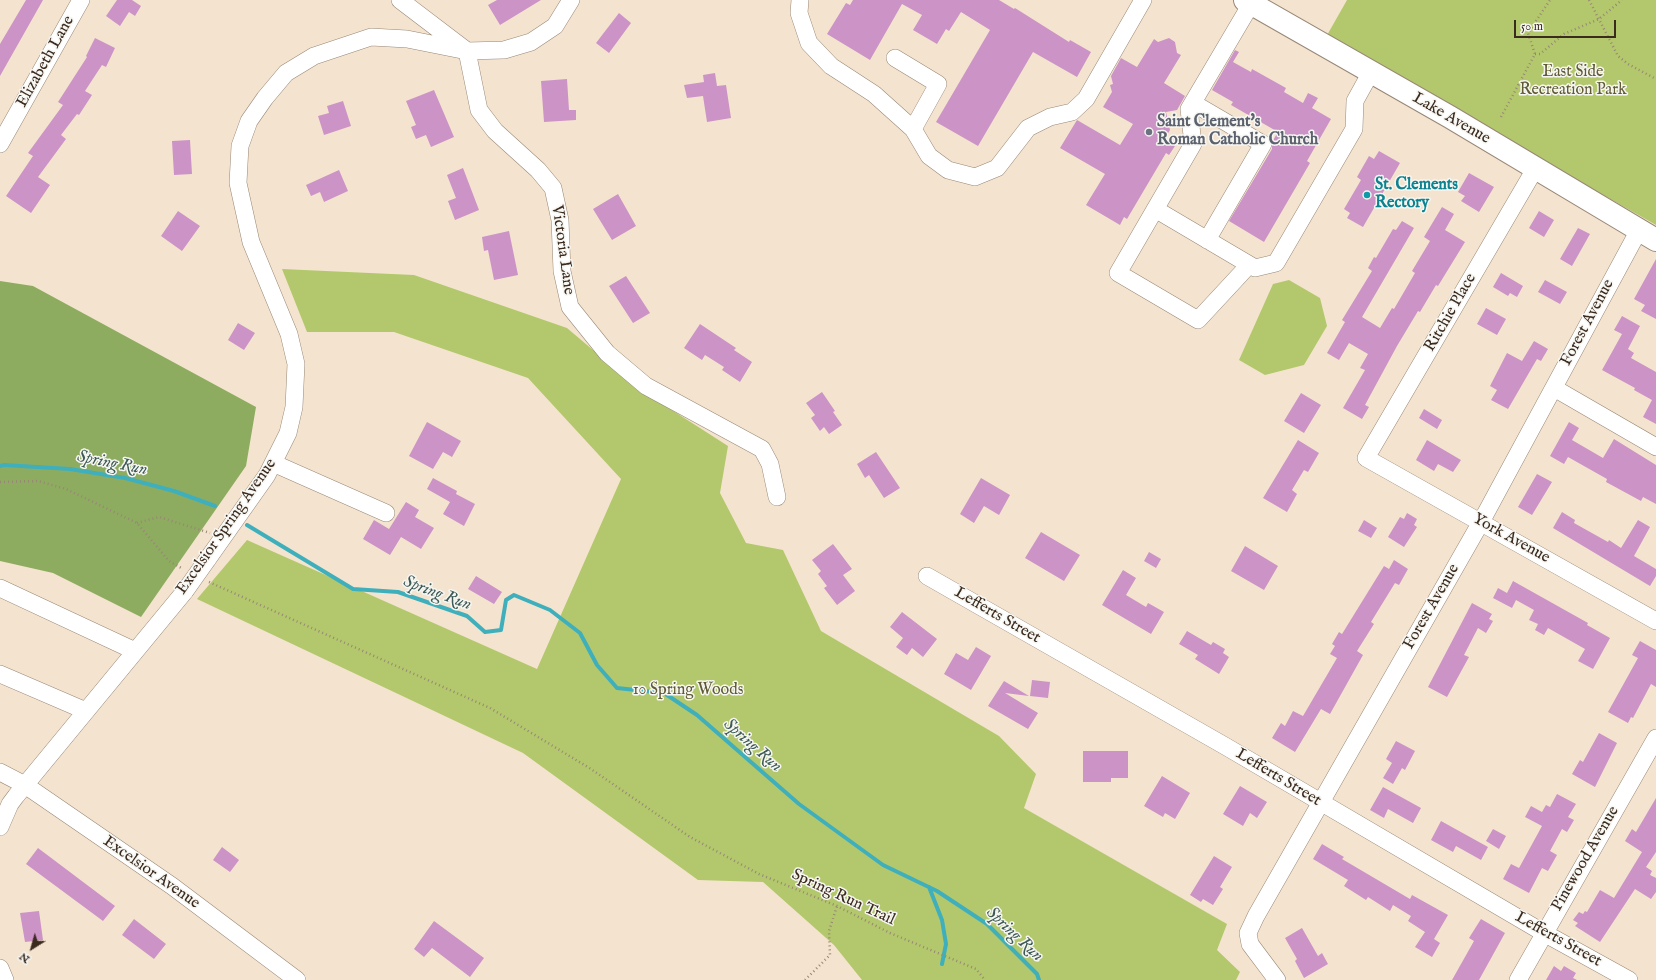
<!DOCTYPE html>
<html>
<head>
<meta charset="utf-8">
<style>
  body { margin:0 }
  #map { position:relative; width:1656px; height:980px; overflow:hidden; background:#f4e4cf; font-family:"IM FELL English",serif }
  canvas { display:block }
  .north { position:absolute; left:12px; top:928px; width:40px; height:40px; -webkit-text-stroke:3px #f6f6f2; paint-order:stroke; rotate:217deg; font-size:11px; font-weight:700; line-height:16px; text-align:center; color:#3b2a1e }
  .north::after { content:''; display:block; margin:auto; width:14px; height:18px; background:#3b2a1e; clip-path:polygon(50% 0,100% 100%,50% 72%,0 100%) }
  .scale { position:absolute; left:1514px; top:20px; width:102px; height:18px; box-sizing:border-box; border:2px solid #3b2a1e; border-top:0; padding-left:5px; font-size:12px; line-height:14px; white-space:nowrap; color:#3b2a1e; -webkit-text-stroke:3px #f6f6f2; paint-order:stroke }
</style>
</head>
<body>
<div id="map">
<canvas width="1656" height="980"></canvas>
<div class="north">N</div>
<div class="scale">50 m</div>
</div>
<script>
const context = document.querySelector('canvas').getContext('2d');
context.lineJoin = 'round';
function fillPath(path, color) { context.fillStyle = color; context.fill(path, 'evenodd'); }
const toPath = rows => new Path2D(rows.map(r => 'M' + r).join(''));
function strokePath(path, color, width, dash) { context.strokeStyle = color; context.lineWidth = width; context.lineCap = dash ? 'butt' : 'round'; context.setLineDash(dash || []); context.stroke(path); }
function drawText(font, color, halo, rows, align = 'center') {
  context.font = font + ' "IM FELL English",serif'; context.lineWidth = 3; context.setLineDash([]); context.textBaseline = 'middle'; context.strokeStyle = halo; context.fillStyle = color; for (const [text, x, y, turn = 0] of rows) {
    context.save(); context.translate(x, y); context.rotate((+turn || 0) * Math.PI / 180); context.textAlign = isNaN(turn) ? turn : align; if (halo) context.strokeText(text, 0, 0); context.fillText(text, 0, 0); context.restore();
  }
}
const green = toPath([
  [1347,0,1656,0,1656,225,1326,37],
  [282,269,414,275,567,328,639,389,728,446,720,493,746,543,783,550,821,631,999,736,1036,774,1024,808,1227,924,1217,950,1240,972,1236,980,862,980,834,945,763,882,698,880,523,753,197,599,247,540,537,669,621,479,528,378,394,332,307,332],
  [1289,280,1320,298,1327,326,1304,365,1265,375,1239,360,1273,284]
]);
const forest = toPath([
  [0,281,33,286,256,407,246,466,141,617,53,573,0,561]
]);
const stream = toPath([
  [0,466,4,465,70,469,125,478,174,491,215,506],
  [247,525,353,589,398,592,467,616,485,632,501,630,506,600,514,595,550,610,580,633,597,665,617,688,664,693,697,715,799,804,883,865,937,891,987,924,1037,974,1039,980],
  [929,887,942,920,946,944,942,964]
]);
const building = toPath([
  [26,0,43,0,0,76,0,44],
  [117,0,132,0,141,6,135,16,129,12,120,26,106,16],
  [497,0,541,0,500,25,488,5],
  [853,0,999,0,1014,9,1015,8,1069,42,1070,40,1091,52,1077,77,1033,52,978,146,936,122,990,30,961,12,949,31,946,29,937,44,913,30,922,15,902,4,870,60,827,34,846,3,850,5],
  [619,13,631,23,609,53,596,43],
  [95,38,115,48,106,67,102,65,85,91,92,95,79,115,77,114,61,135,66,139,38,177,50,185,31,213,6,196,33,156,28,153,63,105,58,102,87,57,86,56],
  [1169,38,1175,42,1177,53,1181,55,1164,83,1185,96,1177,110,1166,112,1170,130,1164,140,1175,146,1169,155,1166,153,1127,219,1124,217,1120,225,1086,205,1105,174,1060,148,1077,120,1120,145,1133,124,1103,107,1112,92,1110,85,1113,84,1111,76,1121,58,1137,67,1154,39,1158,42],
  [1235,50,1239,52,1233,62,1251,72,1252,69,1286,88,1284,92,1303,103,1308,93,1318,98,1312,108,1331,119,1307,161,1310,163,1264,242,1229,221,1272,149,1272,142,1278,132,1231,105,1233,102,1212,90],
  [715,73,717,86,726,85,731,118,707,122,703,96,687,98,684,85,704,82,703,75],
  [567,79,569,110,576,110,576,120,544,122,541,81],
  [434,90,454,137,431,147,426,135,416,139,411,127,416,125,406,101],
  [343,101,351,126,324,135,318,116,329,113,327,106],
  [190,140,192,174,174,175,172,141],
  [1379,151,1400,163,1363,227,1347,218,1350,213,1344,209,1361,180,1357,177,1369,156,1374,159],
  [463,168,479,210,455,220,448,201,456,198,447,175],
  [339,170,348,191,324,202,320,192,311,196,306,185],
  [1469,173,1494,187,1479,212,1461,201,1465,196,1458,192],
  [618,194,636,226,612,240,593,209],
  [1442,207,1454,214,1445,230,1465,242,1438,286,1436,285,1420,312,1418,311,1397,346,1365,405,1369,407,1362,419,1343,408,1365,370,1360,368,1368,354,1349,343,1339,360,1327,353,1345,322,1342,320,1372,271,1368,268,1374,257,1376,258,1393,229,1396,230,1402,221,1414,228,1362,317,1380,328,1392,308,1394,309,1415,273,1412,271,1430,241,1424,237],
  [178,211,200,226,182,251,161,236],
  [1539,211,1554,220,1544,237,1529,228],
  [1578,228,1590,234,1572,266,1560,259],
  [509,231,518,275,494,280,488,250,484,251,482,237],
  [1656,259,1656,319,1641,311,1645,305,1634,299],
  [1501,273,1523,286,1517,297,1510,293,1508,296,1493,287],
  [626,276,650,313,633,323,609,286],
  [1545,280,1567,292,1560,304,1538,292],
  [1486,308,1506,319,1497,335,1477,324],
  [1622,316,1640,326,1628,349,1634,353,1631,358,1656,372,1656,424,1643,417,1652,400,1634,390,1635,388,1602,370,1622,334,1614,330],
  [238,323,255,333,244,350,228,340],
  [700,324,736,348,734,350,752,362,740,382,722,370,724,367,705,355,702,360,684,348],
  [1534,341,1548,349,1541,361,1537,359,1508,409,1491,400,1497,390,1490,386,1507,353,1522,361],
  [822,392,835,411,833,412,842,425,829,434,824,427,820,431,811,418,815,415,806,403],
  [1301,393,1321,405,1304,433,1284,421],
  [1424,409,1442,420,1437,429,1419,418],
  [427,422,461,441,452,457,443,452,433,469,409,456],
  [1569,422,1579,428,1572,440,1603,458,1614,439,1656,465,1656,504,1643,497,1641,501,1606,482,1607,479,1568,457,1564,464,1550,456],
  [1298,440,1319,453,1308,472,1304,470,1292,490,1297,494,1287,512,1263,498],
  [1427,440,1461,460,1453,472,1438,464,1434,471,1416,460],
  [876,452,900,488,884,498,869,475,865,478,857,464],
  [1537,474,1552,482,1532,515,1518,507],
  [433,478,457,491,456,494,475,504,464,526,443,514,450,502,427,489],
  [981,478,1010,495,999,515,984,506,974,523,960,514],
  [406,502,419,510,415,517,434,528,421,549,401,537,390,555,363,539,374,520,389,529],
  [1562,512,1575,520,1574,523,1608,542,1609,540,1621,548,1638,520,1650,527,1634,556,1656,569,1656,576,1650,586,1553,528],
  [1407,513,1417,519,1414,525,1417,527,1404,547,1388,537,1400,517,1404,519],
  [1364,520,1377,528,1371,538,1358,531],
  [1041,532,1080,555,1064,581,1025,558],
  [833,544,852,569,843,575,855,591,837,605,824,588,827,586,818,574,821,571,812,560],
  [1245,546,1278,566,1264,590,1231,571],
  [1149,552,1161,559,1156,568,1144,561],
  [1394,560,1408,569,1399,585,1395,583,1371,622,1374,624,1357,651,1363,655,1330,714,1321,709,1295,752,1272,738,1281,723,1285,726,1293,711,1303,716,1337,658,1330,654,1335,646,1332,644,1339,632,1342,634,1384,566,1389,569],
  [1123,570,1136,578,1126,595,1146,607,1148,603,1164,612,1151,634,1102,605],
  [476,576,502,592,494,604,468,589],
  [1513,581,1588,623,1587,625,1610,638,1593,669,1578,661,1585,649,1548,628,1544,635,1535,630,1538,624,1529,620,1534,610,1516,600,1512,608,1493,598,1498,588,1507,593],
  [1472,603,1492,614,1489,619,1493,621,1486,633,1478,628,1464,655,1469,657,1447,697,1428,687],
  [902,612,937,639,923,657,912,648,907,655,896,647,903,638,890,627],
  [1187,631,1211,645,1213,642,1225,649,1223,653,1229,657,1219,674,1195,659,1198,655,1179,644],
  [1640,641,1656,650,1656,687,1651,684,1633,718,1631,717,1628,723,1608,712,1638,658,1632,655],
  [976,647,991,656,971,690,944,674,956,653,968,660],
  [1032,680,1050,682,1048,698,1030,696],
  [1004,681,1029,696,1005,693,1038,713,1028,729,988,706],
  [1599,733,1617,743,1595,787,1572,774,1580,760,1583,762],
  [1396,741,1415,751,1405,770,1402,768,1393,784,1383,778,1392,763,1386,759],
  [1083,751,1128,751,1128,778,1111,778,1111,782,1083,782],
  [1162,776,1190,793,1175,819,1165,813,1163,817,1144,806],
  [1240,786,1267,802,1257,818,1250,813,1243,826,1223,814],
  [1383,787,1421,808,1413,823,1388,809,1384,818,1370,810],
  [1557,794,1576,804,1568,817,1574,820,1567,832,1562,829,1550,851,1557,855,1548,871,1542,868,1529,893,1503,879,1511,864,1519,868,1542,826,1525,817,1531,806,1542,812,1546,805,1550,807],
  [1656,798,1656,852,1646,867,1652,871,1650,875,1656,878,1656,892,1651,899,1635,889,1600,942,1575,926,1578,923,1573,920,1579,912,1583,914,1585,911,1587,912,1600,890,1614,898,1642,852,1625,841,1632,829,1636,832],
  [1441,821,1488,847,1481,860,1456,846,1453,852,1431,840],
  [1493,829,1506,836,1499,849,1486,841],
  [1322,844,1344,857,1342,859,1410,899,1412,895,1448,915,1434,939,1440,943,1432,957,1415,947,1425,932,1408,921,1411,916,1393,905,1390,911,1368,897,1366,900,1344,886,1348,880,1313,859],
  [222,847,239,860,230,872,213,860],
  [38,848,115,906,103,921,26,864],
  [1214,856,1232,867,1220,887,1223,889,1213,905,1203,899,1201,902,1190,895],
  [39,911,43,940,25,942,20,913],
  [134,919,166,944,154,959,122,935],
  [1481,919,1505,933,1479,980,1452,980,1474,941,1469,938],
  [434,921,484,958,470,977,432,948,424,957,414,949],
  [1302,928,1318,956,1322,953,1328,964,1304,978,1295,961,1297,959,1285,938],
  [1554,966,1561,971,1564,966,1576,973,1573,978,1577,980,1546,980]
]);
const path = toPath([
  [1589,0,1618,56,1628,64,1656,79],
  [1535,54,1540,54,1564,34,1599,19,1622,0],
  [1501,117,1535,54,1528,33,1550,0],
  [0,482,38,481,66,489,137,523,169,561,183,569],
  [137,523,159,517,210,533],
  [209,582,490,708,591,769,690,837,759,874,837,906,890,933,976,969,985,980],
  [805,980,830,955,829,931,837,906]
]);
const minor = toPath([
  [400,0,467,51,504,50,531,42,555,26,571,0],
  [800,0,799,13,809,43,831,66,874,94,913,129,929,156,948,170,975,177,997,168,1028,128,1050,117,1072,112,1086,99,1143,0],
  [895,58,938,84,913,129],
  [1193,103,1263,144,1207,240],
  [0,144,81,0],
  [1535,169,1366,458,1656,621],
  [1155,209,1255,268,1276,263,1354,129,1355,101,1371,72],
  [1249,265,1198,320,1118,273,1193,144,1189,109,1251,4],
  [1554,388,1656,447],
  [273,463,386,513],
  [207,560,267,475,288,433,294,407,296,364,289,334,251,242,238,183,240,146,249,121,265,98,286,73,314,56,371,37,407,39,467,51,479,110,495,131,538,170,553,188,560,220,562,271,570,307,607,353,646,386,762,449,770,464,777,497],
  [927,576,1225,746,1544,933,1629,980],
  [0,588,135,651],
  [0,674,86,711],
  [0,772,25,785,172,886,297,980],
  [0,827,10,804,16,796,185,591],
  [0,968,5,980],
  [1277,980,1250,944,1248,933,1256,916,1481,522,1639,230],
  [1518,980,1656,738]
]);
const major = toPath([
  [1245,0,1450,117,1656,240]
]);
const minorBridge = toPath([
  [185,591,207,560]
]);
const markers = [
  [1149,132,4,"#6b7280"],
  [1367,195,4,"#0f9aa8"]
];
const streetNames = [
  ["Elizabeth Lane",46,62,-61],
  ["Lake Avenue",1451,119,30],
  ["Victoria Lane",562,250,82],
  ["Ritchie Place",1451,313,-60],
  ["Forest Avenue",1588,323,-62],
  ["Excelsior Spring Avenue",227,527,-55],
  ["York Avenue",1511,539,29],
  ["Forest Avenue",1432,607,-60],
  ["Lefferts Street",997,616,30],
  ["Lefferts Street",1278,778,31],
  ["Pinewood Avenue",1586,859,-60],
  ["Excelsior Avenue",151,873,35],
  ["Spring Run Trail",843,898,25],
  ["Lefferts Street",1558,940,29]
];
const parkNames = [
  ["East Side",1573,73],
  ["Recreation Park",1573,91],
  ["10 Spring Woods",688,691]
];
const worshipNames = [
  ["Saint Clement's",1157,123],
  ["Roman Catholic Church",1157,141]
];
const cultureNames = [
  ["St. Clements",1375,186],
  ["Rectory",1375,204]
];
const waterNames = [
  ["Spring Run",112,464,11],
  ["Spring Run",437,594,20],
  ["Spring Run",752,746,41],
  ["Spring Run",1014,935,43]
];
fillPath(green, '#b3c86c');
fillPath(forest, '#8eac60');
strokePath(stream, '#40afbc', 4);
fillPath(building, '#cc93c7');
strokePath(minor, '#988776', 18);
strokePath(major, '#988776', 24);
strokePath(path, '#988776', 2.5, [1, 3]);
strokePath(minor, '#fff', 17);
strokePath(major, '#fff', 22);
strokePath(minorBridge, '#988776', 18, []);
strokePath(minorBridge, '#fff', 17);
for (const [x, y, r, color] of markers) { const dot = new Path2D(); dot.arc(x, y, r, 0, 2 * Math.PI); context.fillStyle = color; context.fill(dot); strokePath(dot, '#f6f6f2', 1.5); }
drawText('16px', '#3b2a1e', '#f6f6f2', streetNames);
drawText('16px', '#5f5935', '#f6f6f2', parkNames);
drawText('bold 16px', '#5b616d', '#f6f6f2', worshipNames, 'left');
drawText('bold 16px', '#0d838f', '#f6f6f2', cultureNames, 'left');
drawText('italic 17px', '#3d5955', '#f6f6f2', waterNames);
</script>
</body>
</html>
